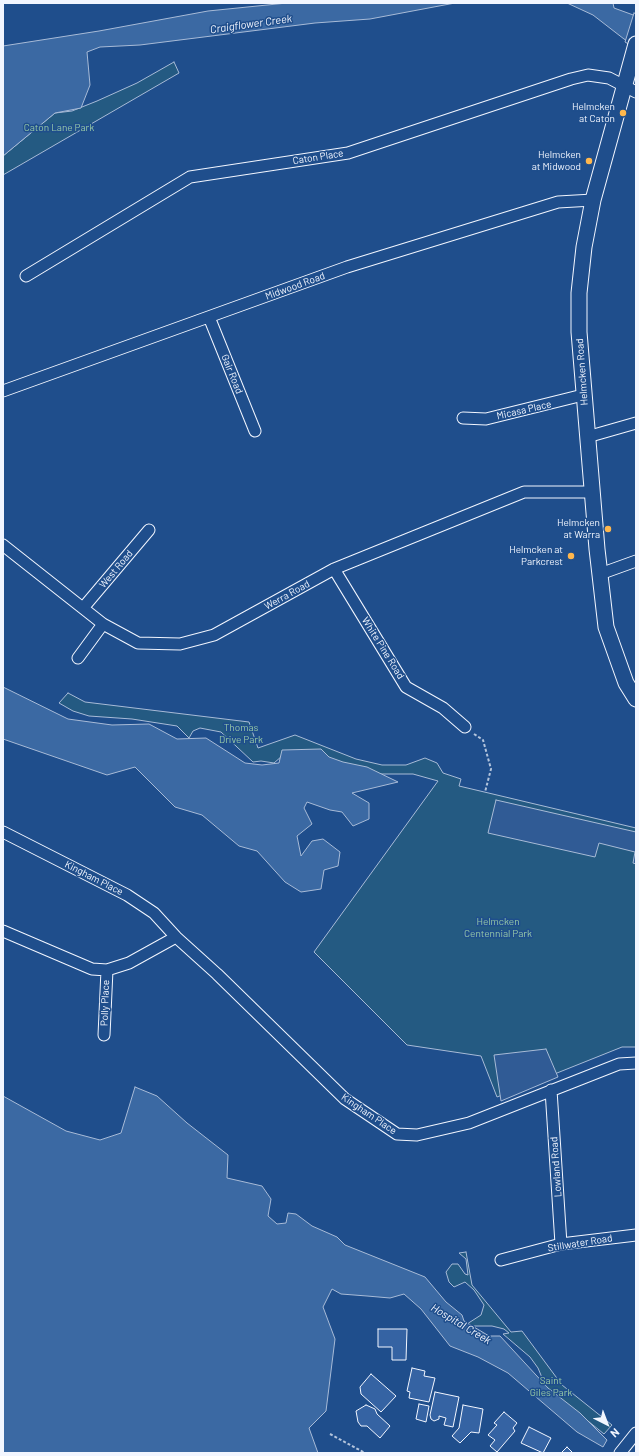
<!DOCTYPE html>
<html>
<head>
<meta charset="utf-8">
<style>
  body { margin:0 }
  #map { position:relative; width:639px; height:1456px; overflow:hidden; background:#1f4e8c; font-family:Barlow,sans-serif }
  canvas { display:block }
  .frame { position:absolute; inset:0; border:4px solid #f2f6ff; pointer-events:none }
  .north { position:absolute; left:587px; top:1404px; width:40px; height:40px; -webkit-text-stroke:3px #1f4e8c; paint-order:stroke; rotate:138deg; font-size:11px; font-weight:700; line-height:16px; text-align:center; color:#f2f6ff }
  .north::after { content:''; display:block; margin:auto; width:14px; height:18px; background:#f2f6ff; clip-path:polygon(50% 0,100% 100%,50% 72%,0 100%) }
</style>
</head>
<body>
<div id="map">
<canvas width="639" height="1456"></canvas>
<div class="frame"></div>
<div class="north">N</div>
</div>
<script>
const context = document.querySelector('canvas').getContext('2d');
context.lineJoin = 'round';
function fillPath(path, color) { context.fillStyle = color; context.fill(path, 'evenodd'); }
const toPath = rows => new Path2D(rows.map(r => 'M' + r).join(''));
function strokePath(path, color, width, dash) { context.strokeStyle = color; context.lineWidth = width; context.lineCap = dash ? 'butt' : 'round'; context.setLineDash(dash || []); context.stroke(path); }
function drawText(font, color, halo, rows, align = 'center') {
  context.font = font + ' Barlow,sans-serif'; context.lineWidth = 3; context.setLineDash([]); context.textBaseline = 'middle'; context.strokeStyle = halo; context.fillStyle = color; for (const [text, x, y, turn = 0] of rows) {
    context.save(); context.translate(x, y); context.rotate((+turn || 0) * Math.PI / 180); context.textAlign = isNaN(turn) ? turn : align; if (halo) context.strokeText(text, 0, 0); context.fillText(text, 0, 0); context.restore();
  }
}
const green = toPath([
  [174,62,179,73,3,175,3,156,55,113,72,111,97,101,137,83,174,62],
  [68,693,85,702,249,722,258,748,295,735,356,759,382,765,406,765,425,758,437,763,443,773,461,779,459,786,636,828,636,1047,622,1047,497,1097,481,1056,407,1045,314,952,438,781,413,774,381,774,282,756,274,763,261,761,253,762,221,732,200,728,193,731,189,738,177,726,132,719,89,716,73,711,59,703,68,693],
  [466,1252,472,1285,511,1332,522,1331,562,1385,612,1425,604,1434,540,1382,543,1380,538,1368,530,1357,503,1334,509,1333,504,1329,492,1326,473,1326,467,1324,481,1315,484,1305,474,1290,465,1282,454,1287,449,1282,446,1272,452,1264,458,1264,465,1274,468,1275,466,1259,459,1253,466,1252]
]);
const parking = toPath([
  [496,800,636,832,636,864,633,863,635,852,599,843,595,857,488,833,496,800],
  [546,1049,558,1077,501,1101,494,1055,546,1049]
]);
const water = toPath([
  [287,3,455,3,370,19,315,23,140,45,100,47,87,52,90,85,81,108,55,113,3,156,3,46,99,31,208,11,287,3],
  [567,3,613,3,614,8,636,16,636,46,624,39,593,15,567,3],
  [3,687,68,719,112,725,149,724,177,739,206,738,245,763,262,765,279,763,282,750,321,749,329,757,343,762,367,767,398,782,352,793,369,803,369,819,353,826,342,812,330,810,307,802,304,808,312,824,297,836,301,856,312,841,323,839,340,852,338,866,324,870,321,889,301,892,285,882,257,851,239,846,202,815,175,807,135,767,107,775,3,739,3,687],
  [135,1087,157,1096,187,1123,228,1155,227,1178,262,1186,271,1199,268,1216,277,1224,286,1223,288,1213,296,1214,312,1226,337,1237,345,1245,425,1277,446,1302,462,1315,464,1321,489,1336,500,1336,548,1388,580,1413,607,1440,603,1447,577,1432,508,1373,478,1357,450,1346,421,1309,404,1294,390,1298,367,1296,341,1294,332,1289,323,1307,335,1339,326,1411,309,1428,318,1453,3,1453,3,1096,66,1131,100,1140,121,1133,135,1087]
]);
const pier = toPath([
  [634,13,636,14,636,48,625,42,634,13]
]);
const building = toPath([
  [378,1329,407,1329,406,1360,392,1360,392,1347,378,1347,378,1329],
  [412,1368,425,1371,424,1376,435,1378,429,1402,409,1398,410,1392,407,1391,412,1368],
  [371,1374,396,1396,381,1412,361,1394,360,1387,371,1374],
  [435,1392,459,1397,453,1427,444,1425,446,1418,439,1416,439,1419,434,1421,431,1419,430,1415,435,1392],
  [419,1404,429,1406,426,1422,416,1419,419,1404],
  [366,1405,375,1409,377,1414,390,1426,380,1438,367,1426,361,1426,358,1422,356,1411,366,1405],
  [463,1405,483,1409,479,1433,471,1432,460,1443,452,1436,459,1428,463,1405],
  [504,1412,517,1423,513,1428,515,1431,497,1452,490,1446,495,1440,488,1435,497,1425,494,1423,504,1412],
  [529,1427,551,1438,543,1453,521,1443,529,1427],
  [567,1447,573,1453,561,1453,567,1447]
]);
const path = toPath([
  [474,734,483,740,491,769,485,792],
  [330,1434,365,1453]
]);
const minor = toPath([
  [26,276,190,177,348,153,571,79,588,75,609,78,636,92],
  [209,317,255,431],
  [3,391,347,267,558,202,593,200],
  [463,418,486,419,583,395],
  [587,437,636,423],
  [3,545,103,624,138,643,180,644,214,635,334,569,524,492,592,492],
  [334,569,406,687,443,708,465,727],
  [600,574,636,561],
  [83,608,149,530],
  [78,658,103,624],
  [3,832,127,895,154,913,176,937,217,974,345,1099,397,1134,417,1135,469,1123,619,1064,636,1063],
  [3,931,92,969,107,970,129,963,176,937],
  [104,1035,107,970],
  [551,1090,561,1244],
  [501,1260,561,1244,636,1235],
  [620,1453,636,1433]
]);
const secondary = toPath([
  [636,44,593,200,584,247,579,293,579,332,597,549,606,627,626,683,636,699]
]);
const markers = [
  [623,113,4,"#ffb74d"],
  [589,161,4,"#ffb74d"],
  [608,529,4,"#ffb74d"],
  [571,556,4,"#ffb74d"]
];
const poiNames = [
  ["Helmcken",615,107],
  ["at Caton",615,119],
  ["Helmcken",581,155],
  ["at Midwood",581,167],
  ["Helmcken",600,523],
  ["at Warra",600,535],
  ["Helmcken at",563,550],
  ["Parkcrest",563,562]
];
const parkNames = [
  ["Caton Lane Park",59,128],
  ["Thomas",241,728],
  ["Drive Park",241,740],
  ["Helmcken",498,922],
  ["Centennial Park",498,934],
  ["Saint",551,1381],
  ["Giles Park",551,1393]
];
const streetNames = [
  ["Caton Place",318,157,-9],
  ["Midwood Road",295,286,-20],
  ["Helmcken Road",582,372,-94],
  ["Gair Road",232,374,68],
  ["Micasa Place",524,410,-13],
  ["West Road",116,569,-50],
  ["Werra Road",287,595,-29],
  ["White Pine Road",383,648,58],
  ["Kingham Place",94,878,27],
  ["Polly Place",105,1003,-88],
  ["Kingham Place",369,1114,34],
  ["Lowland Road",556,1167,-94],
  ["Stillwater Road",580,1243,-9]
];
const waterNames = [
  ["Craigflower Creek",251,24,-8],
  ["Hospital Creek",461,1324,31]
];
fillPath(green, '#245a82');
strokePath(green, '#a8bbd7', 1);
fillPath(parking, '#305b95');
strokePath(parking, '#a8bbd7', 1);
fillPath(water, '#3b69a3');
strokePath(water, '#a8bbd7', 1);
fillPath(pier, '#1f4e8c');
strokePath(pier, '#a8bbd7', 1);
fillPath(building, '#3563a3');
strokePath(building, '#f2f6ff', 1);
strokePath(minor, '#f2f6ff', 13);
strokePath(secondary, '#f2f6ff', 17);
strokePath(path, '#b3c4dc', 2, [3, 2]);
strokePath(minor, '#1f4e8c', 11);
strokePath(secondary, '#1f4e8c', 15);
for (const [x, y, r, color] of markers) { const dot = new Path2D(); dot.arc(x, y, r, 0, 2 * Math.PI); context.fillStyle = color; context.fill(dot); strokePath(dot, '#1f4e8c', 1.5); }
drawText('10px', '#f2f6ff', '#1f4e8c', poiNames, 'right');
drawText('10px', '#97c8a6', '#1f4e8c', parkNames);
drawText('10px', '#f2f6ff', '#1f4e8c', streetNames);
drawText('italic 11px', '#f2f6ff', '#1f4e8c', waterNames);
</script>
</body>
</html>
